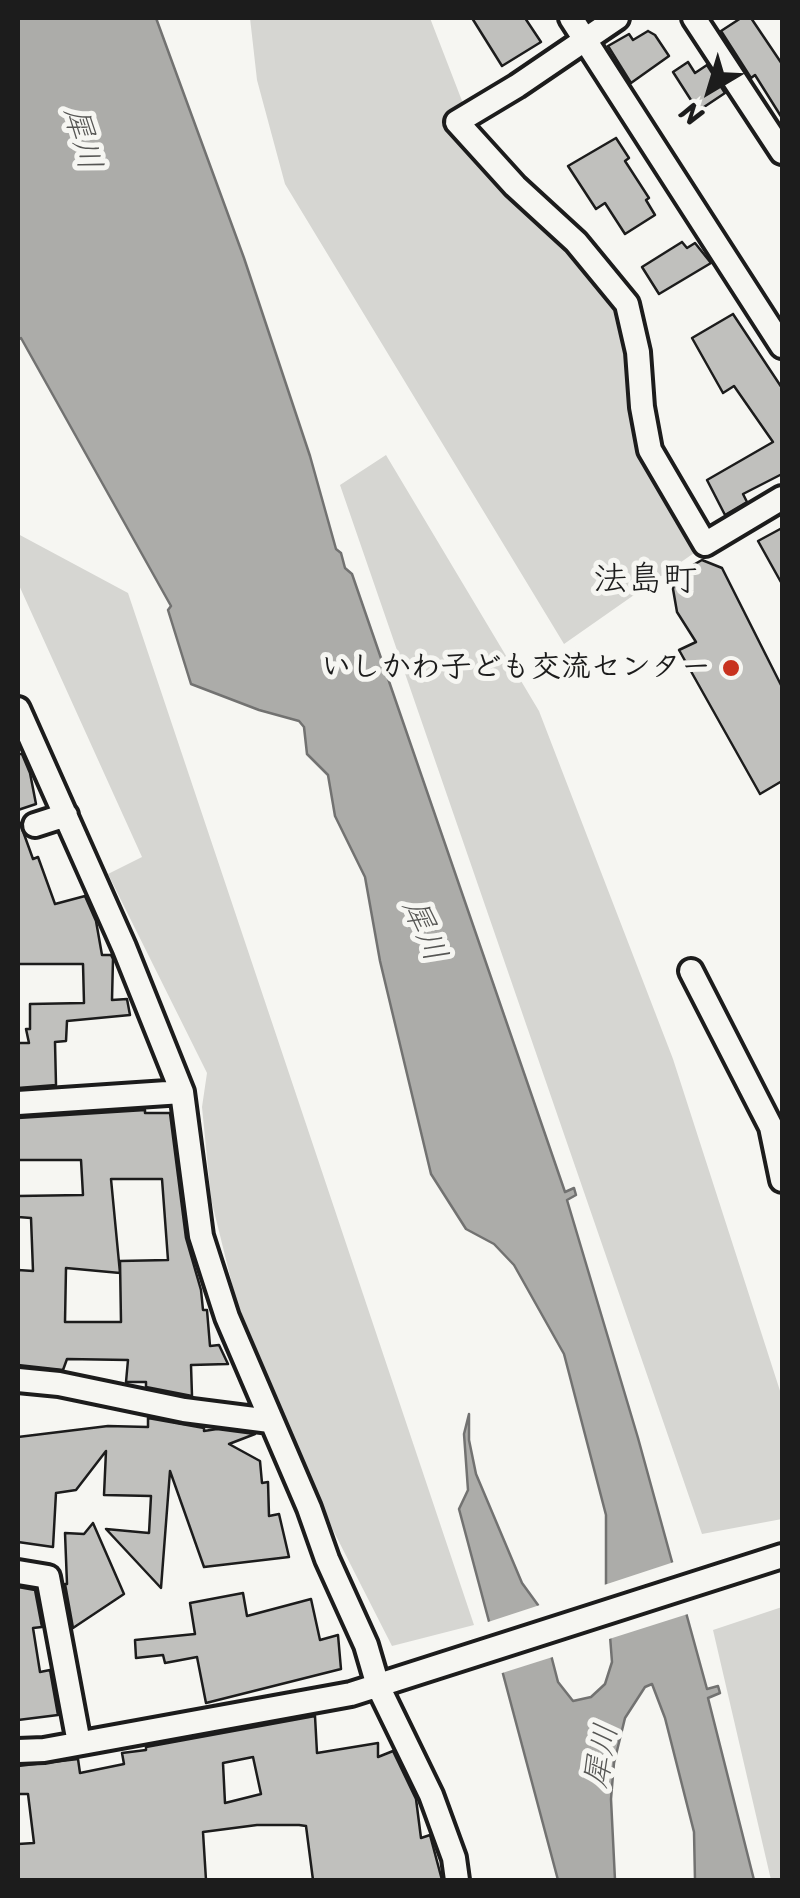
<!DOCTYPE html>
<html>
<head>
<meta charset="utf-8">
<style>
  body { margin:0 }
  #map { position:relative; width:800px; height:1898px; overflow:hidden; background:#f6f6f2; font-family:Sriracha,sans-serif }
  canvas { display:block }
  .frame { position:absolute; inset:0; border:20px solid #1c1c1c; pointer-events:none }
  .north { position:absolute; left:660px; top:40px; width:100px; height:100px; -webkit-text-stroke:8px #f6f6f2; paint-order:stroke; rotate:218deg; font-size:28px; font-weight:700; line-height:40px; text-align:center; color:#1c1c1c }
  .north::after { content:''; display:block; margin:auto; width:35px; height:45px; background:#1c1c1c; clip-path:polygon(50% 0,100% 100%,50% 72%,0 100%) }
</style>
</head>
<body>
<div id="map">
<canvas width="800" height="1898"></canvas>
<div class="frame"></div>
<div class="north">N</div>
</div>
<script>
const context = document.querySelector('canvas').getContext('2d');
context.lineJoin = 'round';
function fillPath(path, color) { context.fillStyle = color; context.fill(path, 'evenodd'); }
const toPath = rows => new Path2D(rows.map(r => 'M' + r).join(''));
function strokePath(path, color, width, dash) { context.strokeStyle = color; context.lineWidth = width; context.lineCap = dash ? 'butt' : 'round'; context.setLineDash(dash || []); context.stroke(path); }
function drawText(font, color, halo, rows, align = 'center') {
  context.font = font + ' Sriracha,"Klee One",sans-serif'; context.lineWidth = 10; context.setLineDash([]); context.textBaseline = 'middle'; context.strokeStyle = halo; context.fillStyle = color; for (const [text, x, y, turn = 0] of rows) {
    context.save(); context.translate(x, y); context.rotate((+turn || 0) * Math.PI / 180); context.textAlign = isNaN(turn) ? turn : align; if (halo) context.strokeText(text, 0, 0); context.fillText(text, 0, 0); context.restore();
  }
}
const green = toPath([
  [250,18,430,18,464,106,444,119,495,179,588,271,623,323,639,437,662,493,694,553,564,644,285,184,257,80],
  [386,455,539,711,673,1059,782,1397,782,1519,702,1534,340,485],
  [18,534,128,593,474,1625,392,1646,333,1530,236,1300,211,1199,202,1107,207,1073,108,874,142,857,18,583],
  [782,1607,782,1880,771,1880,713,1630]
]);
const water = toPath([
  [18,18,156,18,244,258,310,456,336,549,341,553,345,568,352,574,565,1192,574,1188,576,1195,567,1200,638,1438,707,1689,718,1686,720,1693,708,1698,754,1880,695,1880,694,1832,665,1718,652,1684,645,1687,625,1718,614,1763,611,1799,615,1880,558,1880,459,1509,468,1490,464,1434,469,1414,469,1440,476,1474,522,1583,538,1605,558,1682,573,1701,591,1697,605,1684,612,1662,606,1584,606,1515,564,1354,514,1265,494,1244,466,1229,431,1174,380,961,365,877,335,816,328,775,307,754,304,727,299,721,259,710,191,684,168,610,171,606,21,338,18,340,18,18]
]);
const pier = toPath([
  [677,1561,691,1613,606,1640,601,1586],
  [543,1604,559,1655,499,1674,485,1623]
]);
const building = toPath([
  [472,18,525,18,541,42,502,66,472,18],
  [741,18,751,18,782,64,782,118,755,75,751,78,721,31,741,18],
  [648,31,655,35,669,56,631,83,608,46,629,34,633,40,648,31],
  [688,62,695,73,707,65,725,93,698,111,673,72,688,62],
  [616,138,629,158,625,161,649,198,646,200,655,215,625,234,605,203,596,209,568,166,616,138],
  [682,242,687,248,695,243,711,263,659,294,642,267,682,242],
  [733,314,782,388,782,474,743,494,747,502,725,515,707,480,773,442,734,386,723,393,692,338,733,314],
  [782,528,782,584,758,541,782,528],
  [702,560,722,568,782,687,782,781,760,794,679,650,696,642,677,612,673,589,677,574,702,560],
  [18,754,22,754,30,773,36,804,18,810,18,754],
  [18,823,20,823,33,859,38,857,55,904,85,896,96,921,102,955,111,955,113,959,112,1000,127,999,130,1015,67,1021,66,1041,55,1042,56,1085,18,1088,18,1043,29,1043,26,1029,30,1029,30,1004,84,1003,83,964,18,964,18,823],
  [145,1110,145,1113,170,1113,186,1238,201,1290,203,1310,207,1310,210,1346,219,1345,228,1364,191,1365,192,1396,146,1387,146,1382,126,1382,128,1360,67,1359,63,1370,18,1365,18,1270,33,1271,31,1218,18,1217,18,1196,83,1195,81,1160,18,1160,18,1118,145,1110],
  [111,1179,162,1179,168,1260,120,1261,121,1322,65,1322,66,1268,120,1273,111,1179],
  [148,1418,204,1428,204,1431,217,1429,255,1434,229,1444,260,1461,262,1483,268,1482,269,1516,279,1514,289,1557,204,1567,170,1471,161,1588,106,1529,149,1533,151,1496,104,1495,106,1451,76,1490,56,1493,53,1547,18,1542,18,1437,108,1426,148,1427,148,1418],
  [93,1523,124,1594,73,1628,65,1584,67,1584,65,1533,84,1534,93,1523],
  [18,1587,35,1590,42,1627,33,1628,40,1672,50,1670,58,1715,18,1720,18,1587],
  [243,1593,247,1616,311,1599,320,1640,338,1635,341,1669,206,1703,197,1657,165,1663,163,1655,136,1658,135,1640,195,1634,190,1603,243,1593],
  [315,1716,317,1753,378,1743,378,1757,393,1751,416,1799,421,1838,430,1835,442,1880,313,1880,306,1826,299,1825,257,1825,203,1832,206,1880,18,1880,18,1844,34,1843,28,1794,18,1794,18,1766,78,1759,80,1773,124,1764,122,1753,146,1750,146,1747,315,1716],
  [253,1757,261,1794,225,1803,223,1763,253,1757]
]);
const minor = toPath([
  [571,18,782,346],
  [617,18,517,86,457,122,515,186,576,242,627,304,638,352,642,407,650,450,705,544,782,498],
  [694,18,782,152],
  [18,709,124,947,182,1092,201,1236,227,1317,309,1508,327,1559,366,1645,378,1686,431,1795,454,1858,457,1880],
  [35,825,66,815],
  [691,971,771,1127,782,1180],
  [18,1103,182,1092],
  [18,1380,59,1384,184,1410,270,1421],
  [18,1572,48,1577,79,1743],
  [18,1751,44,1750,351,1694,782,1556]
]);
const markers = [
  [731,668,10,"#c8321e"]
];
const poiNames = [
  ["いしかわ子ども交流センター",711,668]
];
const waterNames = [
  ["犀川",81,139,75],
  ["犀川",423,931,67],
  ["犀川",603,1756,-79]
];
const quarterNames = [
  ["法島町",645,581]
];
fillPath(green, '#d6d6d2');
fillPath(water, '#acaca9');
strokePath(water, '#727271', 2.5);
fillPath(pier, '#f6f6f2');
fillPath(building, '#c0c0bd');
strokePath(building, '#1c1c1c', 2.5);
strokePath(minor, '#1c1c1c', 30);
strokePath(minor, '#f6f6f2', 22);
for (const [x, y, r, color] of markers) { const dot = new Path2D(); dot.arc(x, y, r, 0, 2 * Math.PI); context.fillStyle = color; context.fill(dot); strokePath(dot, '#f6f6f2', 4); }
drawText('bold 30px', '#1c1c1c', '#f6f6f2', poiNames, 'right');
drawText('italic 32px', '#565654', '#f6f6f2', waterNames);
drawText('35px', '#1c1c1c', '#f6f6f2', quarterNames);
</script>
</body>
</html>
